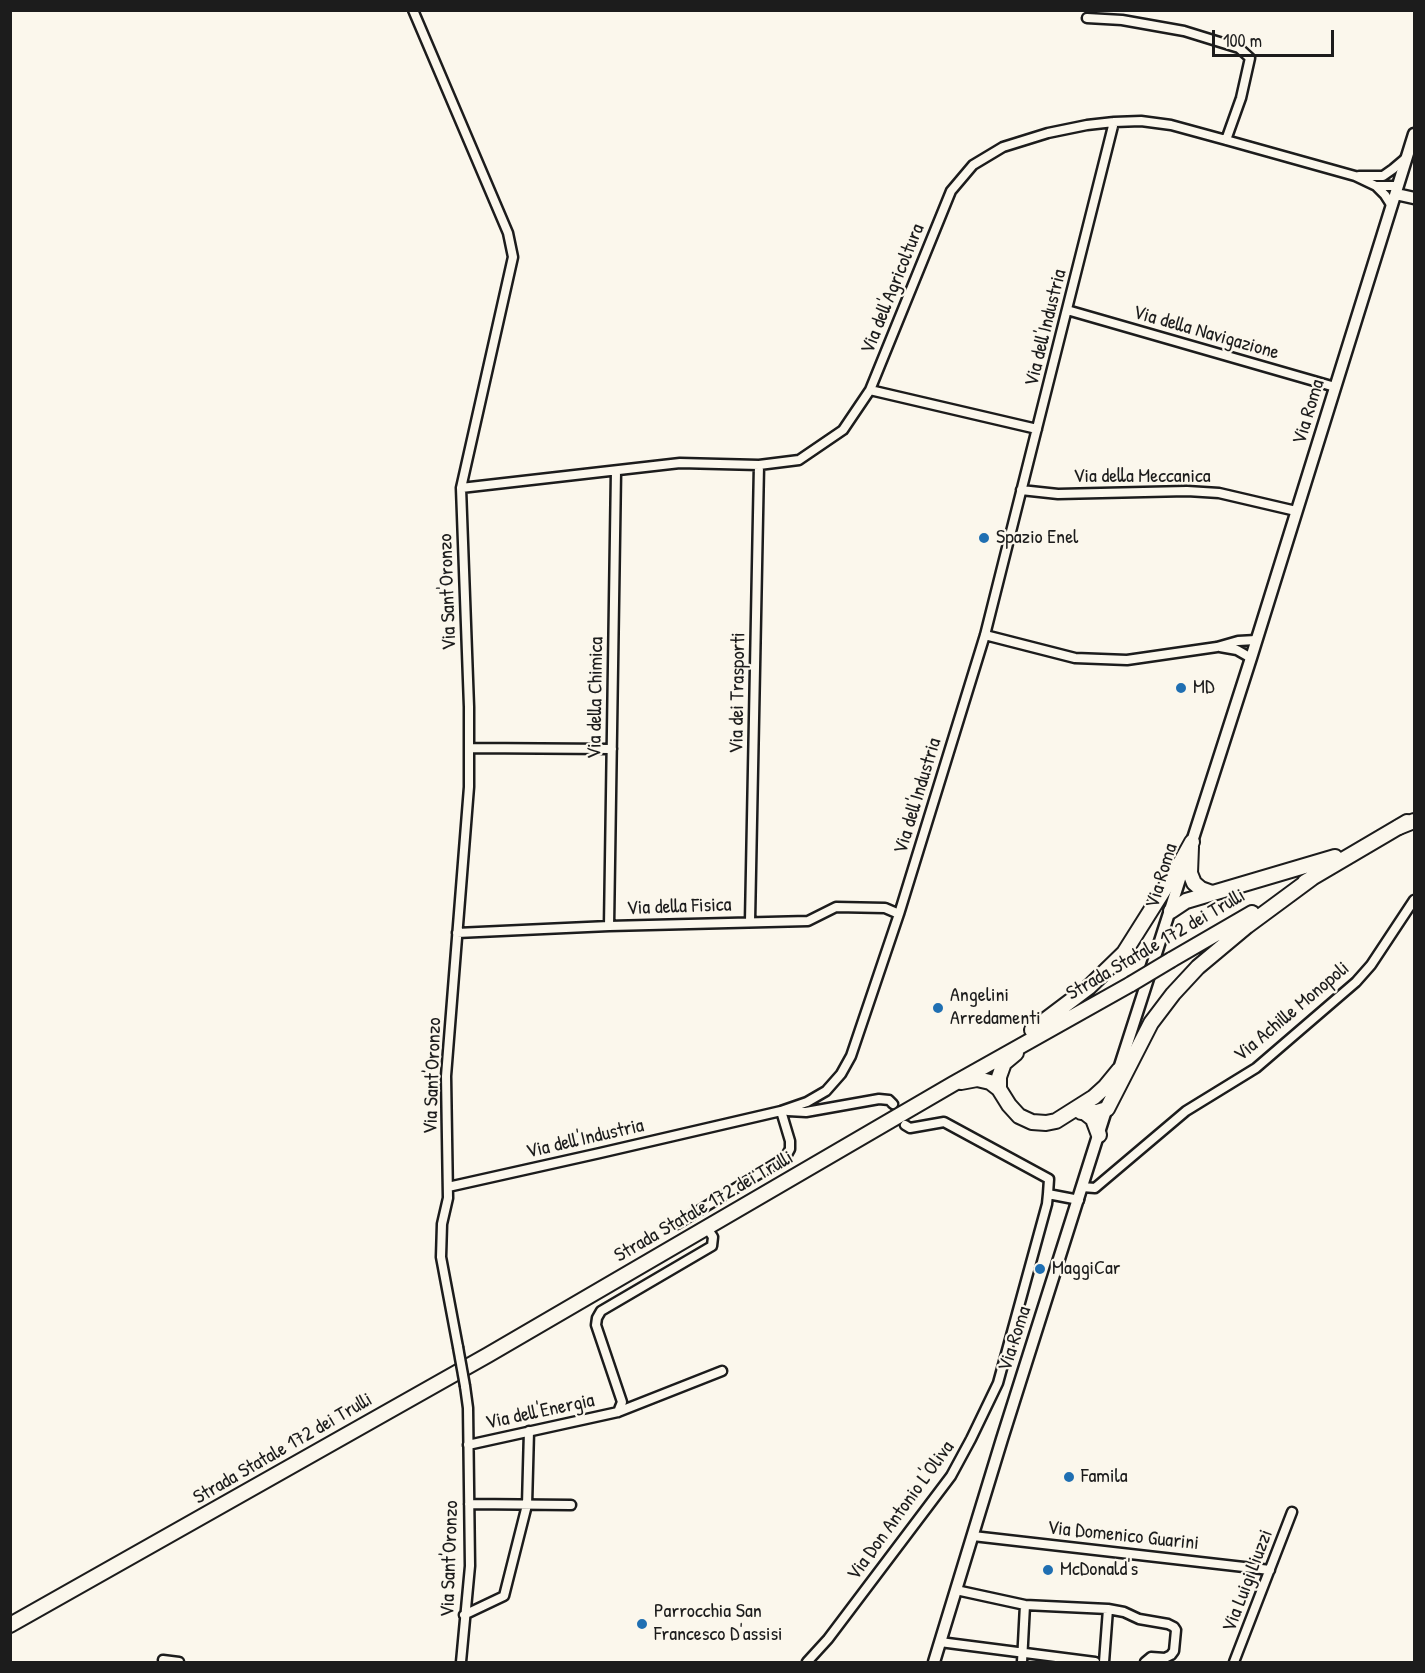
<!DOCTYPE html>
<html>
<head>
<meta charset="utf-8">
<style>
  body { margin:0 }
  #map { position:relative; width:1425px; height:1673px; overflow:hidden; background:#fbf7ec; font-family:"Patrick Hand",sans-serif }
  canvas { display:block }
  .frame { position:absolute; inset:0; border:12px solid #1c1c1c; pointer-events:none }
  .scale { position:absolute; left:1212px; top:30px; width:122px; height:27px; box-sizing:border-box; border:3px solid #1c1c1c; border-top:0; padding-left:8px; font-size:18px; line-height:21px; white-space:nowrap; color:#1c1c1c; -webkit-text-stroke:4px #fbf7ec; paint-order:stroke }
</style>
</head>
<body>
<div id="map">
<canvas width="1425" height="1673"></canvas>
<div class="frame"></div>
<div class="scale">100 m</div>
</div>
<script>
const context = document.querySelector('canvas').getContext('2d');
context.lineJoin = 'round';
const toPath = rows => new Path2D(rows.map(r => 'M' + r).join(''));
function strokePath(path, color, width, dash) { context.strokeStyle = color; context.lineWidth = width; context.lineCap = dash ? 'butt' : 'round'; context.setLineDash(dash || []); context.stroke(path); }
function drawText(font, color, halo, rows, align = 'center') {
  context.font = font + ' "Patrick Hand",sans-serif'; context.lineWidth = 4.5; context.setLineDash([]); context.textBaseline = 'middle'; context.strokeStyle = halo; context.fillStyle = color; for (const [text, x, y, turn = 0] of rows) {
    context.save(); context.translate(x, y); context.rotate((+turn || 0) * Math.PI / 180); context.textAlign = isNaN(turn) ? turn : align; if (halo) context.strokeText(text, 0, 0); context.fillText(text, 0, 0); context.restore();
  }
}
const minor = toPath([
  [413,10,508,233,513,257,461,488,469,707,469,787,446,1076,448,1198,442,1224,441,1257,458,1347],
  [1087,18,1122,20,1184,31,1239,48,1250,58,1241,98,1226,140],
  [1359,176,1383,176,1393,169,1406,158],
  [1376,186,1385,195,1392,206],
  [1067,310,1335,387],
  [870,390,1037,429],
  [461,488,680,463,759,465,799,460,843,430,870,390,951,191,973,165,1003,147,1048,133,1087,125,1114,122,1141,121,1171,125,1226,140,1355,176,1376,186,1398,186],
  [1021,490,1058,494,1187,491,1219,493,1296,511],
  [985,635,1075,658,1127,660,1217,647,1238,641,1256,640],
  [1220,647,1237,650,1251,658],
  [469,748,612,749],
  [750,921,759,465],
  [609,926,616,471],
  [457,933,609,926,808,921,836,907,885,908,899,914],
  [788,1111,806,1112,879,1099,889,1100,893,1104],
  [905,1125,910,1128,944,1122,1049,1179,1048,1194,1079,1200],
  [448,1187,600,1153,781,1111,807,1102,826,1091,841,1074,851,1056,899,914,985,635,1114,122],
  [1082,1187,1095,1188,1186,1111,1256,1068,1356,982,1371,965,1414,900],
  [677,1224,785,1158,790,1149,790,1141,781,1111],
  [618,1412,622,1402,596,1325,597,1318,601,1311,712,1246,713,1237,707,1228],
  [468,1445,618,1412,722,1371],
  [469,1504,571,1505],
  [973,1536,1270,1570],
  [956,1590,1025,1605,1108,1609,1124,1612,1139,1619,1168,1624,1174,1627,1176,1630,1174,1651,1171,1655,1165,1658,1151,1657,1145,1662],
  [464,1615,504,1596,527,1505,529,1431],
  [940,1642,1095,1662],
  [163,1660,179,1662],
  [461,1662,470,1566,468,1408,465,1386],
  [807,1662,828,1639,951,1476,971,1439,998,1383,1047,1204,1048,1194],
  [1022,1662,1025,1605],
  [1104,1662,1108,1609],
  [1234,1662,1292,1512]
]);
const tertiary = toPath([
  [1396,194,1414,198],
  [1117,1075,1251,658,1414,134],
  [934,1662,1002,1439,1108,1104]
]);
const primary = toPath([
  [1191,847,1190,873,1194,883,1201,889,1212,893],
  [1305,882,1407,822],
  [1171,911,1186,901,1335,857],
  [1171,960,1252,913],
  [1032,1030,1089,987,1124,953,1177,869,1192,842],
  [961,1082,977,1079,990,1082,999,1089,1009,1105,1019,1116,1032,1122,1046,1123,1056,1121,1094,1097,1105,1087,1119,1070],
  [999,1089,999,1077,1004,1063,1016,1053],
  [1081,1112,1084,1112,1093,1119,1099,1135],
  [1084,1112,1097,1112,1107,1109,1151,1023,1173,994,1198,967,1247,926,1312,878],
  [10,1625,488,1355,953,1084,1131,984]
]);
const trunk = toPath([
  [1399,827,1414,821]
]);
const minorBridge = toPath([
  [458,1347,465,1386]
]);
const primaryBridge = toPath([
  [1131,984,1171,960]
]);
const markers = [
  [984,538,6,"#1f6fb2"],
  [1181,688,6,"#1f6fb2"],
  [938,1008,6,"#1f6fb2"],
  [1040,1269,6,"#1f6fb2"],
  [1069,1477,6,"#1f6fb2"],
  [1048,1570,6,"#1f6fb2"],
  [642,1624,6,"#1f6fb2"]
];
const streetNames = [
  ["Via dell'Agricoltura",893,289,-68],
  ["Via dell'Industria",1046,328,-76],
  ["Via della Navigazione",1206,333,16],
  ["Via Roma",1309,412,-73],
  ["Via della Meccanica",1142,477],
  ["Via Sant'Oronzo",448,592,-92],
  ["Via dei Trasporti",738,693,-89],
  ["Via della Chimica",596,698,-89],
  ["Via dell'Industria",918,796,-73],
  ["Via Roma",1162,876,-73],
  ["Via della Fisica",679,907,-2],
  ["Strada Statale 172 dei Trulli",1156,945,-30],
  ["Via Achille Monopoli",1292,1012,-40],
  ["Via Sant'Oronzo",433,1076,-88],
  ["Via dell'Industria",585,1139,-13],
  ["Strada Statale 172 dei Trulli",704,1207,-30],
  ["Via Roma",1015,1339,-72],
  ["Via dell'Energia",540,1412,-12],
  ["Strada Statale 172 dei Trulli",283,1449,-30],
  ["Via Don Antonio L'Oliva",901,1511,-54],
  ["Via Domenico Guarini",1123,1536,6],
  ["Via Sant'Oronzo",450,1559,-88],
  ["Via Luigi Liuzzi",1248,1581,-69]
];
const poiNames = [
  ["Spazio Enel",996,538],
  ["MD",1193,688],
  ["Angelini",950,996],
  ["Arredamenti",950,1019],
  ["MaggiCar",1052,1269],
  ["Famila",1081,1477],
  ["McDonald's",1060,1570],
  ["Parrocchia San",654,1612],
  ["Francesco D'assisi",654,1635]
];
strokePath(minor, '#1c1c1c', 13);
strokePath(tertiary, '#1c1c1c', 15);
strokePath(primary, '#1c1c1c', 18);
strokePath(trunk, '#1c1c1c', 18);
strokePath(minor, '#fbf7ec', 8);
strokePath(tertiary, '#fbf7ec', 10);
strokePath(primary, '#fbf7ec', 14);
strokePath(trunk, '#fbf7ec', 14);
strokePath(minorBridge, '#1c1c1c', 13, []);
strokePath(primaryBridge, '#1c1c1c', 18, []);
strokePath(minorBridge, '#fbf7ec', 8);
strokePath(primaryBridge, '#fbf7ec', 14);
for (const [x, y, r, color] of markers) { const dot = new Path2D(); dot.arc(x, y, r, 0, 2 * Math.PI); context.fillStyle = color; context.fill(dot); strokePath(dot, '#fbf7ec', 2); }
drawText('20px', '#1c1c1c', '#fbf7ec', streetNames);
drawText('20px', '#1c1c1c', '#fbf7ec', poiNames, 'left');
</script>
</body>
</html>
